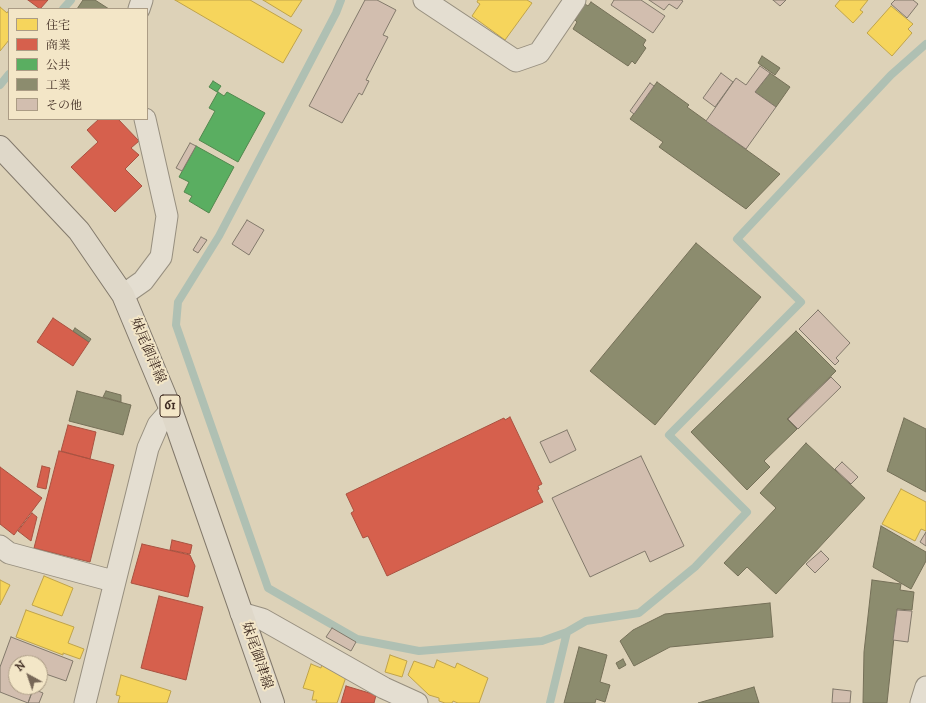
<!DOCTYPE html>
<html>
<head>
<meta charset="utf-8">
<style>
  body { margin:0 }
  #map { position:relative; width:926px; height:703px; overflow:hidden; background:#ddd2b8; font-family:"IM FELL DW Pica","Noto Serif JP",serif }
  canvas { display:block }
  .legend { position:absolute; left:8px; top:8px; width:140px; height:112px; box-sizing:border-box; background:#f3e6c7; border:1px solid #ab9c85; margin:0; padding:5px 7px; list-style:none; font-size:12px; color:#402d23 }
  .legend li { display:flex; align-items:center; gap:8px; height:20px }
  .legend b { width:20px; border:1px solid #ab9c85 }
  .north { position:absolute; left:8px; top:655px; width:40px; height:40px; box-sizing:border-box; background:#f3e6c7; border:1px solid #ab9c85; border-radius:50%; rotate:320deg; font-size:11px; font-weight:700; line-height:16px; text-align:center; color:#402d23 }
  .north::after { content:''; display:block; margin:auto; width:14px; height:18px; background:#776757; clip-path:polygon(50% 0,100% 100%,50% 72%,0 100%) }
</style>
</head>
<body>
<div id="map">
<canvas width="926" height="703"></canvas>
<ul class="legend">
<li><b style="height:11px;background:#f6d55c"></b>住宅</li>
<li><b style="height:11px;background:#d6604d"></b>商業</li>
<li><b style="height:11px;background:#5aae61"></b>公共</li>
<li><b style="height:11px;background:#8c8c6e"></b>工業</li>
<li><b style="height:11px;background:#d2beaf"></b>その他</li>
</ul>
<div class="north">N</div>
</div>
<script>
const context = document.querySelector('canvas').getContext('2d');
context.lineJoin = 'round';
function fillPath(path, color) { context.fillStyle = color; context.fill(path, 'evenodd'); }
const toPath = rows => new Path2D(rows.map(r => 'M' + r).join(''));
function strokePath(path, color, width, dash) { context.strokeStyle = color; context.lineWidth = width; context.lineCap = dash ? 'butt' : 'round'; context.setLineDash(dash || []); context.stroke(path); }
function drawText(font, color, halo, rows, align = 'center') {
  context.font = font + ' "IM FELL DW Pica","Noto Serif JP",serif'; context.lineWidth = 4; context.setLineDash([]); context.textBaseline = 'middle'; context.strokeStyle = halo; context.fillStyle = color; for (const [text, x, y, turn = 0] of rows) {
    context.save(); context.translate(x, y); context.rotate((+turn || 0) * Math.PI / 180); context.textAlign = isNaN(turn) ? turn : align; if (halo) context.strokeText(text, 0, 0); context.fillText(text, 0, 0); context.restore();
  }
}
const homes = toPath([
  [175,0,250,0,302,30,283,63,175,0],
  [263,0,302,0,291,17,263,0],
  [478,0,527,0,532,3,505,40,472,16,480,4,477,2,478,0],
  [840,0,868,0,860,10,863,12,853,23,835,6,840,0],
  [891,6,913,24,908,29,912,33,892,56,867,33,891,6],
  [0,7,7,13,9,10,9,40,0,51,0,7],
  [901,489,926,502,926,531,921,529,915,541,882,524,901,489],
  [44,576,73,588,62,616,32,605,44,576],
  [0,580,10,585,0,605,0,580],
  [26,610,74,627,68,643,84,649,80,659,63,653,63,655,16,637,26,610],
  [390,655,407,661,402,677,385,672,390,655],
  [437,660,455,668,457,663,488,678,479,703,458,703,453,701,452,703,445,703,439,701,439,698,429,695,408,675,414,661,434,668,437,660],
  [311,664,321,668,322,664,347,674,337,703,316,703,317,700,312,700,314,691,303,688,311,664],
  [121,675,171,691,167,703,118,703,120,696,116,695,121,675]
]);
const shops = toPath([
  [28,0,48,0,40,9,28,0],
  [99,119,118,119,139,141,131,148,139,155,125,169,142,186,115,212,71,167,98,142,87,130,99,119],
  [53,318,89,342,73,366,37,342,53,318],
  [510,417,542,484,538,486,539,489,537,490,543,502,387,576,368,536,363,538,351,513,354,511,346,494,504,418,505,420,510,417],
  [68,425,96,432,90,459,61,451,68,425],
  [59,451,114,465,90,562,34,548,59,451],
  [42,466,50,468,46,489,37,487,42,466],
  [0,467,42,498,14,535,0,524,0,467],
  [32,513,37,517,31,541,18,531,32,513],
  [172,540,192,545,190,554,170,550,172,540],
  [142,544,190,555,195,566,188,597,131,583,142,544],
  [159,596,203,607,186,680,141,668,159,596],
  [346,686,376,695,374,703,341,703,346,686]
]);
const public = toPath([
  [213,81,221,86,217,92,209,87,213,81],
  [218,92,224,96,227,92,265,113,238,162,199,140,215,111,209,108,218,92],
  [196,146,234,167,209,213,189,201,192,196,184,192,189,182,179,177,196,146]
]);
const industry = toPath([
  [83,0,95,0,109,9,77,9,83,0],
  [591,2,646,40,643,45,646,48,635,64,632,61,628,66,573,29,577,22,575,20,585,4,588,6,591,2],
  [762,56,780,68,775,75,758,63,762,56],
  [770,73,790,87,776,107,755,92,770,73],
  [657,82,689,105,687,107,780,174,746,209,659,147,663,142,630,119,657,82],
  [696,243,761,297,655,425,590,371,696,243],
  [75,328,91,339,89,342,73,331,75,328],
  [796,331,836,371,787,419,797,429,764,461,770,467,747,490,691,432,796,331],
  [77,391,131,405,123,435,69,421,77,391],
  [106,391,121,395,121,402,103,397,106,391],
  [904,418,926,429,926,492,887,471,904,418],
  [806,443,865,498,776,594,747,567,738,576,724,563,776,508,760,493,806,443],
  [881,526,926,552,926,561,911,589,873,567,881,526],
  [872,580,901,584,900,590,914,592,912,610,897,609,887,703,863,703,864,652,872,580],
  [770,603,773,637,670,647,634,666,620,641,633,630,665,614,770,603],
  [579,647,607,655,600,682,610,685,605,702,596,699,595,703,564,703,579,647],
  [623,659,626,665,619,669,616,663,623,659],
  [754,687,759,703,698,703,754,687]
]);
const stream = toPath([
  [341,0,336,13,219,236,178,302,176,325,268,588,357,639,419,651,542,641,567,632,586,621,639,613,695,567,747,512,669,435,801,302,737,239,891,75,926,44],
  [63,9,71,0],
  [0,85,9,74],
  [550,703,567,632]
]);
const building = toPath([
  [365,0,377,0,396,10,383,35,388,37,366,80,369,81,362,95,359,93,342,123,309,106,365,0],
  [614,0,641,0,665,16,653,33,611,5,614,0],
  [649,0,681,0,683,1,677,9,669,4,664,10,649,0],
  [773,0,786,0,780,6,773,0],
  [895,0,913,0,918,4,907,18,891,4,895,0],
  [760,66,770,73,755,92,776,107,746,149,706,121,736,78,746,85,760,66],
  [721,73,733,82,715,107,703,98,721,73],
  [650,83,654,86,634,114,630,111,650,83],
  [190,143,196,146,182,171,176,168,190,143],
  [247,220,264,230,249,255,232,244,247,220],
  [201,237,207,240,198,253,193,250,201,237],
  [818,310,850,343,836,358,839,361,835,365,799,329,818,310],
  [831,377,841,387,798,429,788,419,831,377],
  [567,430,576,450,550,463,540,442,567,430],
  [641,456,684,546,650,562,645,551,590,577,552,498,641,456],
  [842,462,858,477,851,484,835,469,842,462],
  [926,532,926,546,920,542,926,532],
  [821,551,829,559,815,573,806,564,821,551],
  [897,610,912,611,908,642,893,640,897,610],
  [332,628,356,642,351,651,326,637,332,628],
  [11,637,73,661,66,681,40,672,40,663,16,663,16,687,34,687,28,703,0,692,0,667,11,637],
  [33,689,43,693,39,703,28,703,33,689],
  [833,689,851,691,850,703,832,703,833,689]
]);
const street = toPath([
  [424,0,516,61,539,53,575,0],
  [139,9,142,0],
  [123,295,143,281,161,257,167,216,145,119],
  [0,546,9,553,113,581],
  [241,613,262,619,384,688,417,703],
  [85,703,148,448,158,425,171,410],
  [921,703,926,687]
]);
const primary = toPath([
  [0,147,79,231,123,295,171,410,273,703]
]);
const shields = [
  [170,406,20]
];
const shieldNames = [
  ["61",170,406]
];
const streetNames = [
  ["妹尾御津線",147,351,67],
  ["妹尾御津線",256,656,71]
];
fillPath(homes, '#f6d55c');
strokePath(homes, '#bfa34b', 1);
fillPath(shops, '#d6604d');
strokePath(shops, '#a95140', 1);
fillPath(public, '#5aae61');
strokePath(public, '#52874e', 1);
fillPath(industry, '#8c8c6e');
strokePath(industry, '#757058', 1);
strokePath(stream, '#afc0b3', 8);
fillPath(building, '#d2beaf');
strokePath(building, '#82796b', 1);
strokePath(street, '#978f7f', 23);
strokePath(primary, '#82796b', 24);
strokePath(street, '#e4ded1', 21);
strokePath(primary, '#dfd8c9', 22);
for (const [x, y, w] of shields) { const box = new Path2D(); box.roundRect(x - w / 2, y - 11, w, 22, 3); context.fillStyle = '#f3e6c7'; context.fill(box); strokePath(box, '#402d23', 1); }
drawText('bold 13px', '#402d23', null, shieldNames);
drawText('14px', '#402d23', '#f3e6c7', streetNames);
</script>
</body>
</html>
